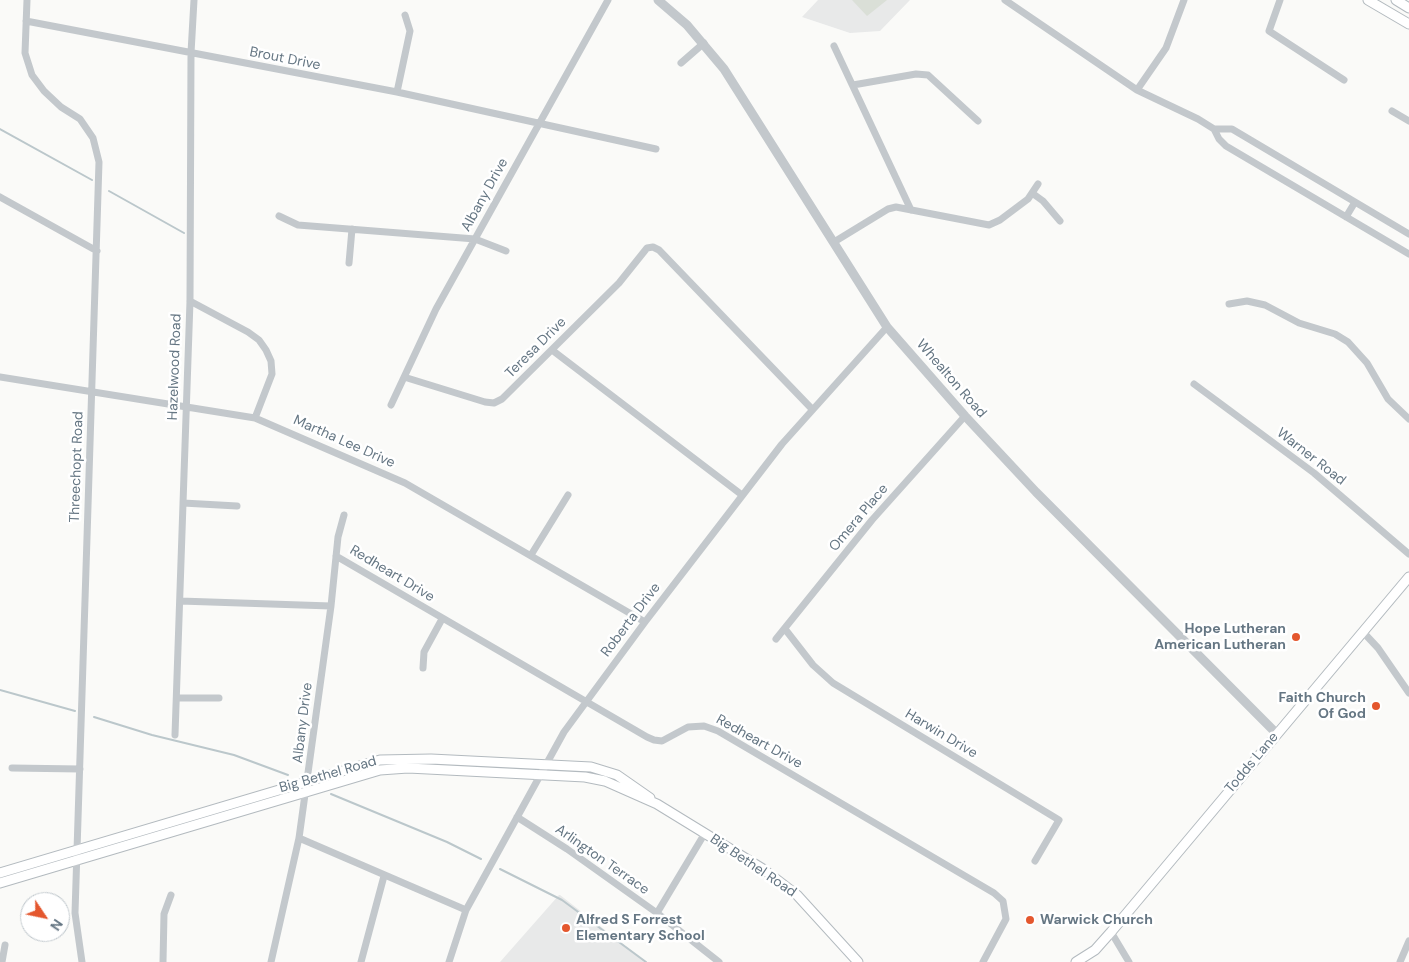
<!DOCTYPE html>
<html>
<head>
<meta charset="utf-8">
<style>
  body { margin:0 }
  #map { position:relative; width:1409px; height:962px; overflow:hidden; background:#fafaf8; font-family:"DM Sans",sans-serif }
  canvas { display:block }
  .north { position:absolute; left:20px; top:892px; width:50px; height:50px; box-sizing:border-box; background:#fff; border:1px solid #c1c8cd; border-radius:50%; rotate:124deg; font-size:14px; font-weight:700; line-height:20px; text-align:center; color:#657683 }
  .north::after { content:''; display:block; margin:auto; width:18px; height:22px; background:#e4572e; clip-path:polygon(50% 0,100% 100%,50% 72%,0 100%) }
</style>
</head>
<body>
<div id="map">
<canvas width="1409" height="962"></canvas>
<div class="north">N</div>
</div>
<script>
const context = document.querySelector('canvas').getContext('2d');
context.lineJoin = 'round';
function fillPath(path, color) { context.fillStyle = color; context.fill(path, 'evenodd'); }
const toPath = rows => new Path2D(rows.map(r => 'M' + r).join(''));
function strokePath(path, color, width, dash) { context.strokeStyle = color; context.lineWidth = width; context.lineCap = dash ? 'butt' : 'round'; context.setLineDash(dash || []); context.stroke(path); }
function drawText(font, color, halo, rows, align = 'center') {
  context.font = font + ' "DM Sans",sans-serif'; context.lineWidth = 5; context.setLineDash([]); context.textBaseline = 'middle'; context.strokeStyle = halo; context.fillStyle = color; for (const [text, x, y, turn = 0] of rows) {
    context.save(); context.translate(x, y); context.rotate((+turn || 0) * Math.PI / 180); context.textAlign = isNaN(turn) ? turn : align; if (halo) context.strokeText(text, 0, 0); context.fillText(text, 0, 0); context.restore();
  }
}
const built = toPath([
  [818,0,910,0,880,31,850,33,802,17],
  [559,895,560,895,646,962,500,962]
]);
const green = toPath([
  [852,0,887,0,867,16]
]);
const stream = toPath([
  [0,129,92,180],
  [109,191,184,233],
  [0,690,75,711],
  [94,717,152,735,234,755,288,775],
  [331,794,447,842,481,859],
  [500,869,562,900,646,962]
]);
const minor = toPath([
  [27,0,25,53,32,75,44,91,61,107,80,119,93,138,99,162,75,913,82,962],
  [1005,0,1137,90,1198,119,1214,129,1219,139,1226,146,1409,254],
  [1280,0,1269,31,1344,80],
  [26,21,397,92,656,149],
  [834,46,911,210],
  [681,63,704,43],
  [853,85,916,74,928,75,978,121],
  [1137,90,1166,48,1184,0],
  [397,92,410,31,405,15],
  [1392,111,1409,121],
  [1214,129,1232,129,1409,234],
  [1032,193,1043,201,1060,221],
  [0,197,97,251],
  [279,216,298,225,475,239,506,251],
  [1346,217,1355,202],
  [834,242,888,209,896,207,989,225,1000,220,1028,199,1038,184],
  [349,263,352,229],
  [190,301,248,332,259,340,266,350,271,361,272,374,255,418],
  [1229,304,1247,301,1265,305,1299,323,1335,334,1348,342,1367,363,1388,399,1409,419],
  [552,350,742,495],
  [0,377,255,418,405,483,645,622],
  [404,377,485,402,494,403,502,399,619,283,647,248,653,247,659,250,812,409],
  [1194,384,1314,473,1409,554],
  [391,405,436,309,608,0],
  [183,503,237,506],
  [531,555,568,495],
  [336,556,647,737,654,740,662,741,688,727,704,726,718,731,994,893,1003,901,1006,919,983,962],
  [180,601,331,606],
  [785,629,813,665,833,683,1059,820,1035,861],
  [1363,632,1378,648,1409,693],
  [776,639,872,520,965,416],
  [423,668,424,652,442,619],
  [177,698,219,698],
  [175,735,190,301,191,53,194,0],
  [12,768,80,769],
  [517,817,567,849,657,913,719,962],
  [299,838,466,910],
  [657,913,705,833],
  [1111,932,1129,962],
  [2,962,5,945],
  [163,962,164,914,171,895],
  [271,962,299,838,331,606,338,537,344,515],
  [361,962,384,876],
  [449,962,466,910,564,732,645,622,782,444,887,327],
  [1400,962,1409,941]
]);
const tertiary = toPath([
  [658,0,687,25,724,69,887,327,965,416,1036,492,1277,734]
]);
const secondary = toPath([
  [1368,0,1409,24],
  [1396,0,1409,8],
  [0,873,380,760,431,759,591,767,617,775,650,798],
  [0,883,380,770,408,768,585,777,605,781,657,804,763,869,797,895,858,962],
  [1076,962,1095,950,1111,932,1409,577]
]);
const markers = [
  [1296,637,5,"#e4572e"],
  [1376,706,5,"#e4572e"],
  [1030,920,5,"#e4572e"],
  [566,928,5,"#e4572e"]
];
const streetNames = [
  ["Brout Drive",285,59,11],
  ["Albany Drive",485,195,-61],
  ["Teresa Drive",536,348,-45],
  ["Hazelwood Road",175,367,-88],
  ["Whealton Road",951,379,49],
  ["Martha Lee Drive",344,442,24],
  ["Warner Road",1311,457,38],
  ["Threechopt Road",77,467,-88],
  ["Omera Place",859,518,-50],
  ["Redheart Drive",392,574,31],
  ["Roberta Drive",631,620,-53],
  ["Albany Drive",303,723,-83],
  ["Harwin Drive",941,734,31],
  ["Redheart Drive",759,742,29],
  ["Todds Lane",1252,763,-50],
  ["Big Bethel Road",328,775,-16],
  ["Arlington Terrace",602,860,35],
  ["Big Bethel Road",753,866,34]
];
const poiNames = [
  ["Hope Lutheran",1286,629],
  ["American Lutheran",1286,645],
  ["Faith Church",1366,698],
  ["Of God",1366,714],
  ["Alfred S Forrest",576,920,"left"],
  ["Elementary School",576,936,"left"],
  ["Warwick Church",1040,920,"left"]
];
fillPath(built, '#e8e9e9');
fillPath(green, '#dadfd7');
strokePath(stream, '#bbc7cb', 2);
strokePath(secondary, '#b3babf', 11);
strokePath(minor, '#c3c8cc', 7);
strokePath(tertiary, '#c3c8cc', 9);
strokePath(secondary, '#fff', 9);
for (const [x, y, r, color] of markers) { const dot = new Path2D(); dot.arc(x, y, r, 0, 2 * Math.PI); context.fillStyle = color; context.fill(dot); strokePath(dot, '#fff', 2); }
drawText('14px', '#657683', '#fff', streetNames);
drawText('bold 14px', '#657683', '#fff', poiNames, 'right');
</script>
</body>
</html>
